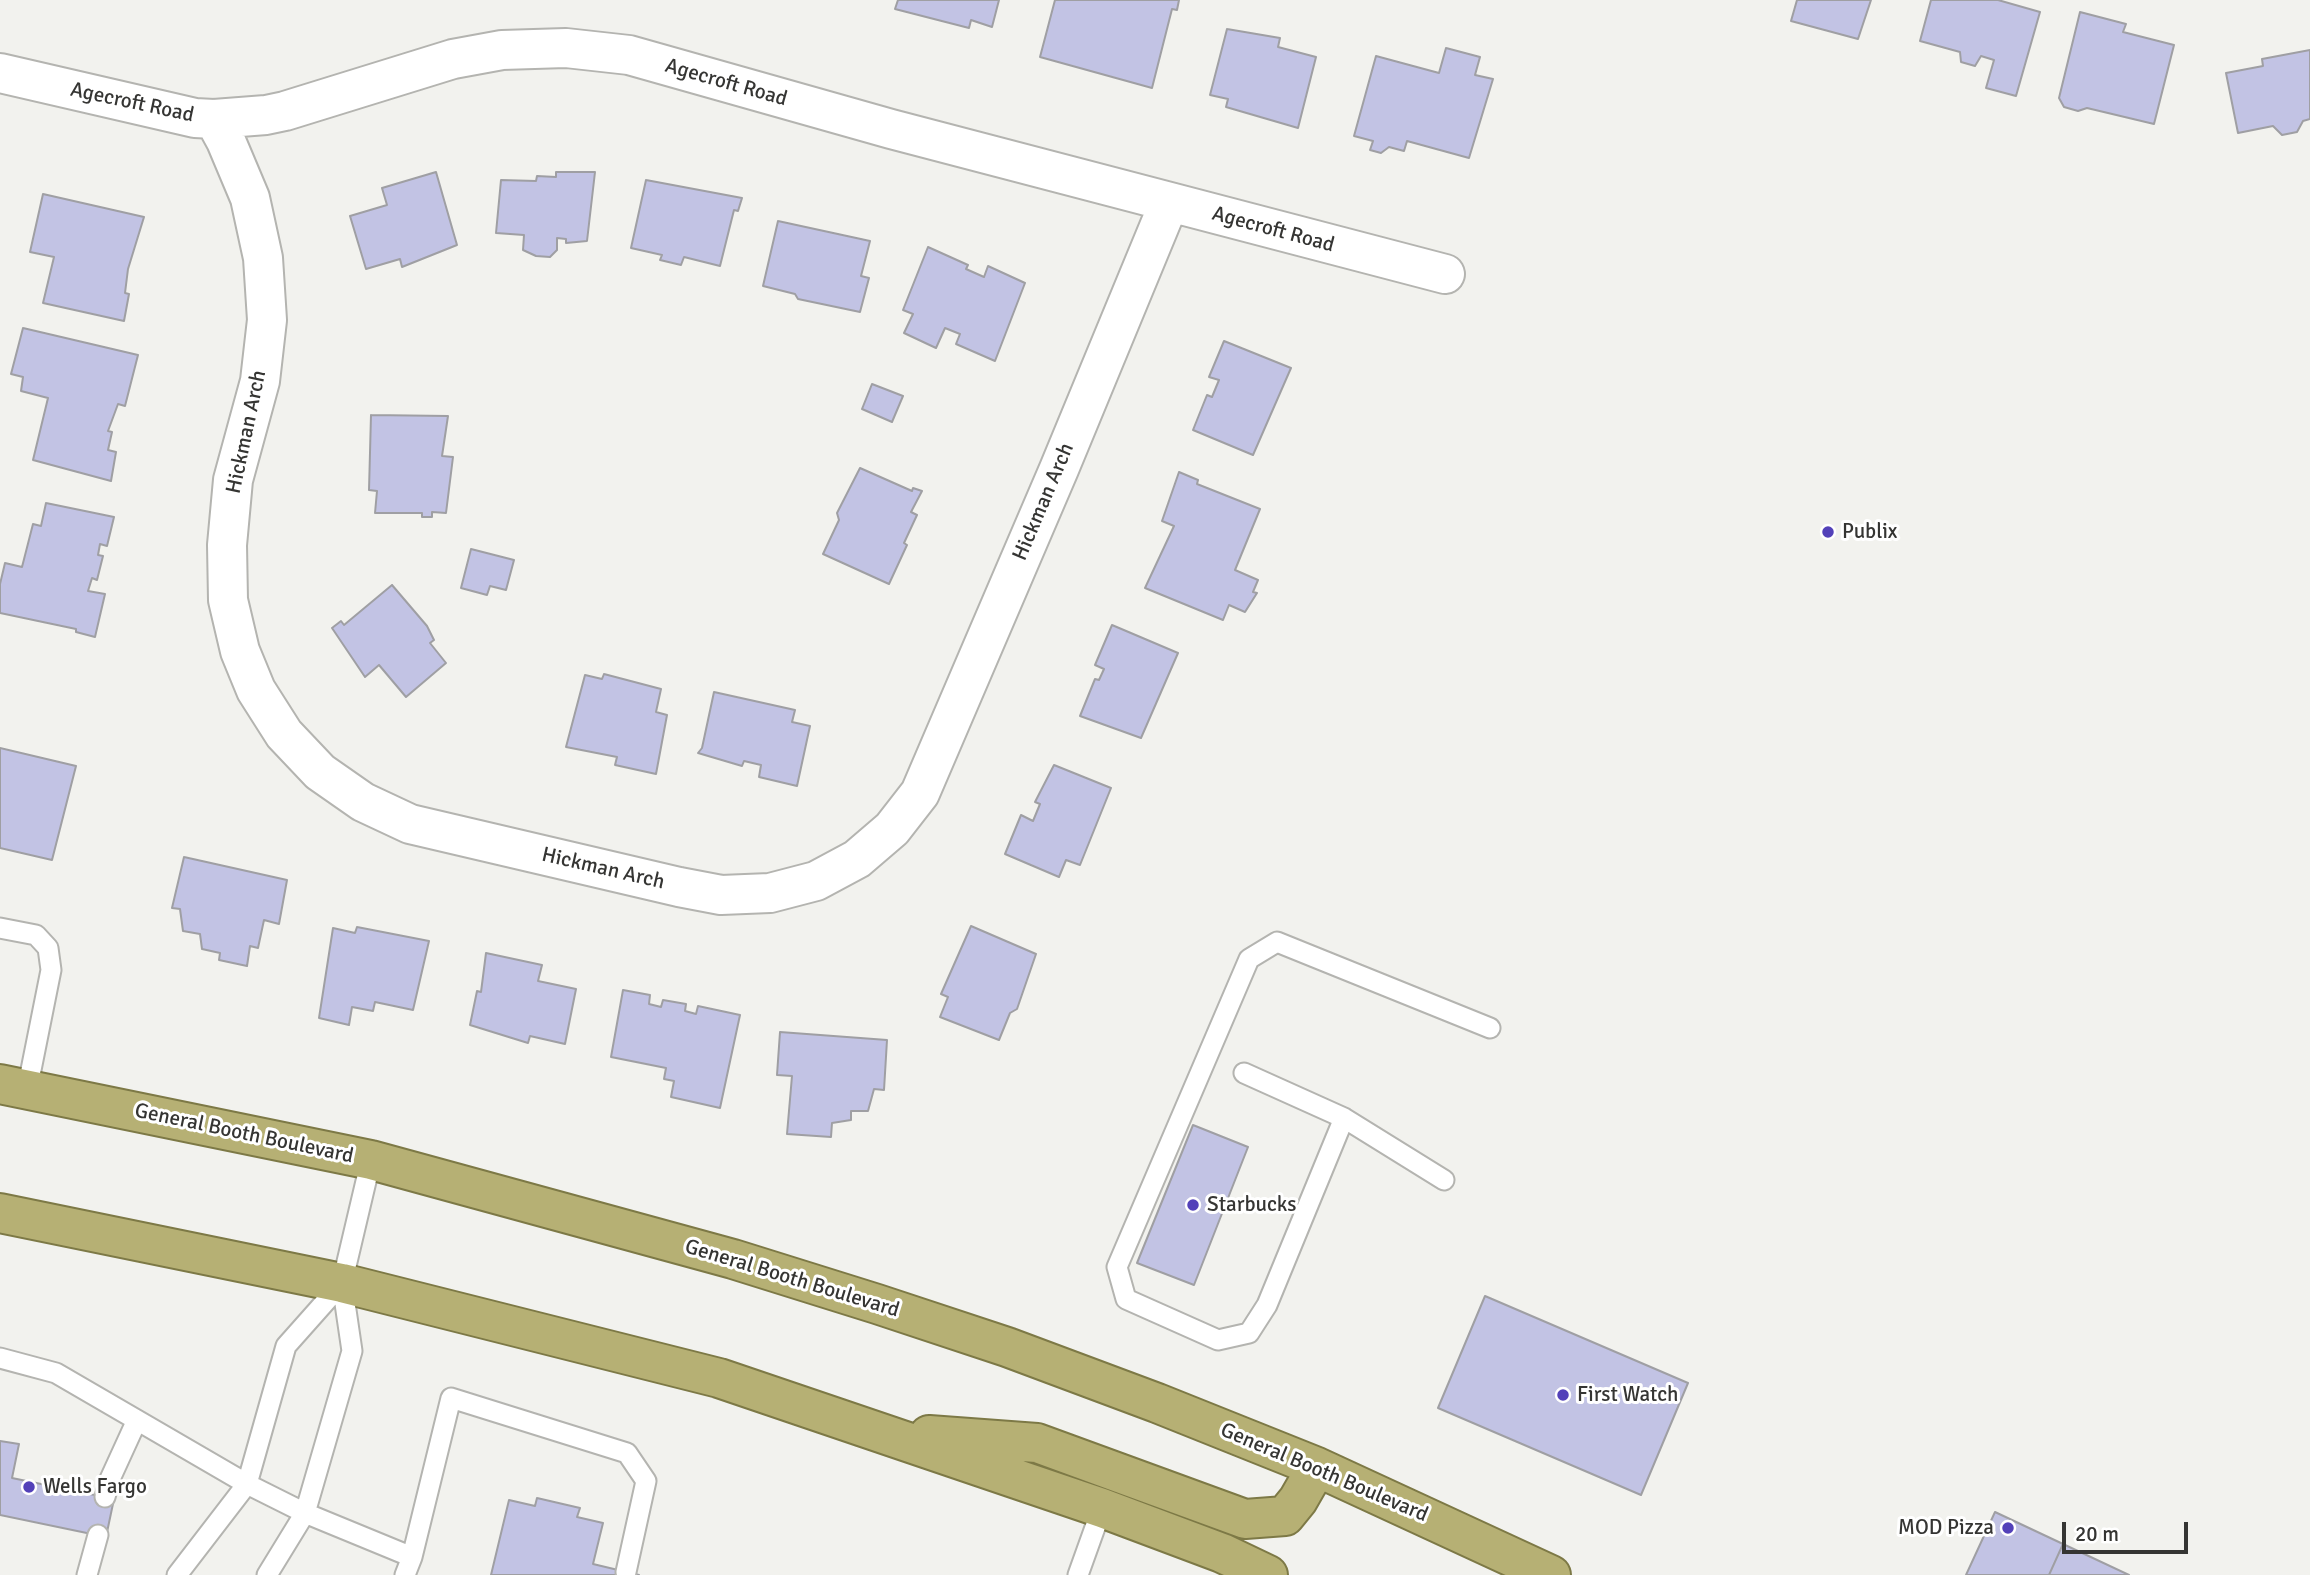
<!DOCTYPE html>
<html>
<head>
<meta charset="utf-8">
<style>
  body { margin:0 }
  #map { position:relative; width:2310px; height:1575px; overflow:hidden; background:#f2f2ee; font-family:Signika,sans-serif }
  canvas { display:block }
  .scale { position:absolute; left:2062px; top:1522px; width:126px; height:32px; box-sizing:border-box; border:4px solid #353533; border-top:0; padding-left:9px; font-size:21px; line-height:24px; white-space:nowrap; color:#353533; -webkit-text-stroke:5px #fff; paint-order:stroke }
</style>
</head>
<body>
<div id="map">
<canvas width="2310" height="1575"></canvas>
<div class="scale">20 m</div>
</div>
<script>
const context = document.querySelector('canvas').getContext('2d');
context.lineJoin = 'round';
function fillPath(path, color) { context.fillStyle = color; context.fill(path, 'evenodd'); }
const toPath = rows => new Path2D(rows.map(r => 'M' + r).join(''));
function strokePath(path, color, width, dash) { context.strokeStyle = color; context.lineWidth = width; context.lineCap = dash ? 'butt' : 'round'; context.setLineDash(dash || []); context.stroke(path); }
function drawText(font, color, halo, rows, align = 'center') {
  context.font = font + ' Signika,sans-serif'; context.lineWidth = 6; context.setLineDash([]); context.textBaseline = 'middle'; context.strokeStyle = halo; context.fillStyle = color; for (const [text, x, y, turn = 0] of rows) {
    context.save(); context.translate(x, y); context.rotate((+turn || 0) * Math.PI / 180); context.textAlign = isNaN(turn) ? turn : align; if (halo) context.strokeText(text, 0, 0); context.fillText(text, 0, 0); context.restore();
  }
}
const building = toPath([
  [898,0,999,0,992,27,971,20,969,28,895,9,898,0],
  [1055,0,1179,0,1177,10,1172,9,1152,88,1040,57,1055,0],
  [1797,0,1871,0,1858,39,1791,21,1797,0],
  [1931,0,1998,0,2040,12,2016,96,1986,88,1994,60,1981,56,1975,66,1961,62,1960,52,1920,41,1931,0],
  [2080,12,2126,24,2123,32,2174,45,2154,124,2087,108,2078,111,2064,107,2059,98,2080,12],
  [1227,29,1280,38,1278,47,1316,57,1298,128,1226,107,1228,99,1210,95,1227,29],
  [1446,48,1480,57,1475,75,1493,79,1469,158,1407,141,1404,151,1389,147,1381,153,1370,150,1373,141,1354,136,1376,56,1439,73,1446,48],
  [2310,50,2310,119,2303,121,2297,132,2282,135,2273,126,2238,133,2226,73,2263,66,2262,59,2310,50],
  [436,172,457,245,402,267,400,259,366,269,350,216,387,205,382,188,436,172],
  [556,172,595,172,587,241,566,243,566,239,557,238,557,250,550,257,536,256,523,250,524,235,496,233,501,180,536,181,537,176,556,177,556,172],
  [646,180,742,198,738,211,734,210,720,266,684,257,681,265,660,260,662,255,631,248,646,180],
  [43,194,144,217,128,269,125,293,129,294,124,321,43,303,54,257,30,252,43,194],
  [778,221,870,241,861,276,869,278,860,312,798,299,795,294,763,286,778,221],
  [928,247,968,265,966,269,984,277,988,266,1025,283,995,361,956,344,960,334,945,328,936,348,904,333,913,314,903,310,928,247],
  [23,328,138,355,125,406,118,404,108,431,112,432,108,450,116,452,111,481,33,460,48,398,21,391,23,377,11,374,23,328],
  [1224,341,1291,368,1253,455,1193,430,1207,395,1212,397,1219,380,1209,377,1224,341],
  [872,384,903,396,892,422,862,409,872,384],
  [371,415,448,416,442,456,453,457,446,513,432,512,432,517,422,517,422,513,375,513,377,491,369,490,371,415],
  [860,468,912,491,913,488,922,491,911,512,917,515,904,543,907,545,889,584,823,554,839,520,837,513,860,468],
  [1179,472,1198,480,1197,484,1260,509,1235,570,1258,580,1253,592,1257,593,1245,612,1229,605,1223,620,1145,588,1174,526,1162,521,1179,472],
  [46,503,114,517,107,546,100,544,98,555,103,556,97,580,92,578,88,591,105,594,95,637,76,632,76,629,0,613,0,584,5,563,22,567,33,524,41,526,46,503],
  [471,549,514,560,506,590,490,586,487,595,461,588,471,549],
  [392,585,427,626,434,640,430,643,446,663,406,697,379,665,365,677,332,628,341,621,344,625,392,585],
  [1112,625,1178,653,1141,738,1080,716,1095,679,1099,680,1104,669,1095,665,1112,625],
  [604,674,661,689,656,712,667,715,656,774,615,765,617,757,566,747,585,675,602,679,604,674],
  [714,692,795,710,792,722,810,726,797,786,759,777,761,765,744,761,742,766,698,753,702,748,714,692],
  [0,748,76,766,52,860,0,848,0,748],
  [1054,765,1111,788,1080,865,1066,860,1059,877,1005,854,1021,815,1033,821,1040,804,1035,802,1054,765],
  [184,857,287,880,279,924,264,920,258,948,250,946,247,966,219,960,220,953,202,949,200,934,183,931,180,909,172,908,184,857],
  [971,926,1036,954,1017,1009,1010,1013,999,1040,940,1017,948,997,941,994,971,926],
  [357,927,429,941,413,1010,375,1002,373,1011,352,1007,349,1025,319,1018,333,928,355,933,357,927],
  [486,953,542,965,538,981,576,989,565,1044,530,1036,528,1043,470,1025,477,991,481,992,486,953],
  [623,990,650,995,649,1004,661,1007,663,1000,686,1004,685,1011,696,1014,698,1006,740,1015,720,1108,671,1097,674,1081,664,1079,666,1068,611,1057,623,990],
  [780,1032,887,1040,884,1090,874,1089,868,1111,851,1111,851,1120,832,1123,831,1137,787,1134,792,1076,777,1075,780,1032],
  [1193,1125,1248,1147,1194,1285,1137,1263,1193,1125],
  [1485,1296,1688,1383,1641,1495,1438,1408,1485,1296],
  [0,1441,19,1444,12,1478,114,1499,106,1537,0,1515,0,1441],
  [537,1498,580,1508,577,1517,603,1523,593,1564,639,1575,491,1575,509,1500,535,1506,537,1498],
  [1995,1512,2063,1544,2049,1575,1966,1575,1995,1512],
  [2063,1544,2129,1575,2049,1575,2063,1544]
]);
const service = toPath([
  [0,928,36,935,48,948,51,970,27,1090],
  [1244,1073,1344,1118,1444,1180],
  [1344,1118,1267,1305,1249,1333,1218,1340,1126,1299,1117,1267,1249,959,1277,942,1490,1028],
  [0,1358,56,1373,247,1484,305,1513,412,1557],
  [105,1497,110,1479,137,1420],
  [87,1575,98,1535],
  [177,1575,247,1484,286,1346,342,1283],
  [267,1575,305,1513,352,1351,342,1283,371,1160],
  [405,1575,412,1557,451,1398,627,1453,646,1481,626,1572],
  [1078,1575,1102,1508]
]);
const minor = toPath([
  [0,73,195,118,214,119,266,115,285,111,453,59,502,50,566,48,629,55,891,129,1445,274],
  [214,119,226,141,250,198,263,258,267,320,260,381,233,480,227,545,228,600,240,651,256,690,284,734,320,772,363,802,410,824,679,887,721,895,770,893,816,881,857,859,892,829,920,793,1059,469,1169,203]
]);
const trunk = toPath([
  [0,1084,371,1160,733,1259,877,1304,1007,1347,1157,1403,1317,1467,1551,1575],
  [0,1213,342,1283,719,1378,1102,1508,1222,1553,1268,1575],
  [929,1435,1037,1443,1245,1519,1285,1516,1298,1500,1317,1467]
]);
const markers = [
  [1828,532,7,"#5341b9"],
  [1193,1205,7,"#5341b9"],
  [1563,1395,7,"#5341b9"],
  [29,1487,7,"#5341b9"],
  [2008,1528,7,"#5341b9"]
];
const streetNames = [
  ["Agecroft Road",726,83,16],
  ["Agecroft Road",132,103,12],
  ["Agecroft Road",1273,230,15],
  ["Hickman Arch",247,432,-78],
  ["Hickman Arch",1044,502,-67],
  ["Hickman Arch",603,869,13],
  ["General Booth Boulevard",244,1134,12],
  ["General Booth Boulevard",792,1279,17],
  ["General Booth Boulevard",1324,1473,23]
];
const poiNames = [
  ["Publix",1842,532],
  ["Starbucks",1207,1205],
  ["First Watch",1577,1395],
  ["Wells Fargo",43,1487],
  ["MOD Pizza",1994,1528,"right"]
];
fillPath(building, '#c2c3e4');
strokePath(building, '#9f9fa3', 2);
strokePath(service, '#b4b4b0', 23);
strokePath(minor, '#b4b4b0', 42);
strokePath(trunk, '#7d7946', 42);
strokePath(service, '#fff', 19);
strokePath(minor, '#fff', 38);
strokePath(trunk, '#b6b074', 38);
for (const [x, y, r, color] of markers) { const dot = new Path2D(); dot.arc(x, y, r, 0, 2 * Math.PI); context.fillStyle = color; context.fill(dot); strokePath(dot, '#fff', 2.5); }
drawText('21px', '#353533', '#fff', streetNames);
drawText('21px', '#353533', '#fff', poiNames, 'left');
</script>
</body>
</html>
